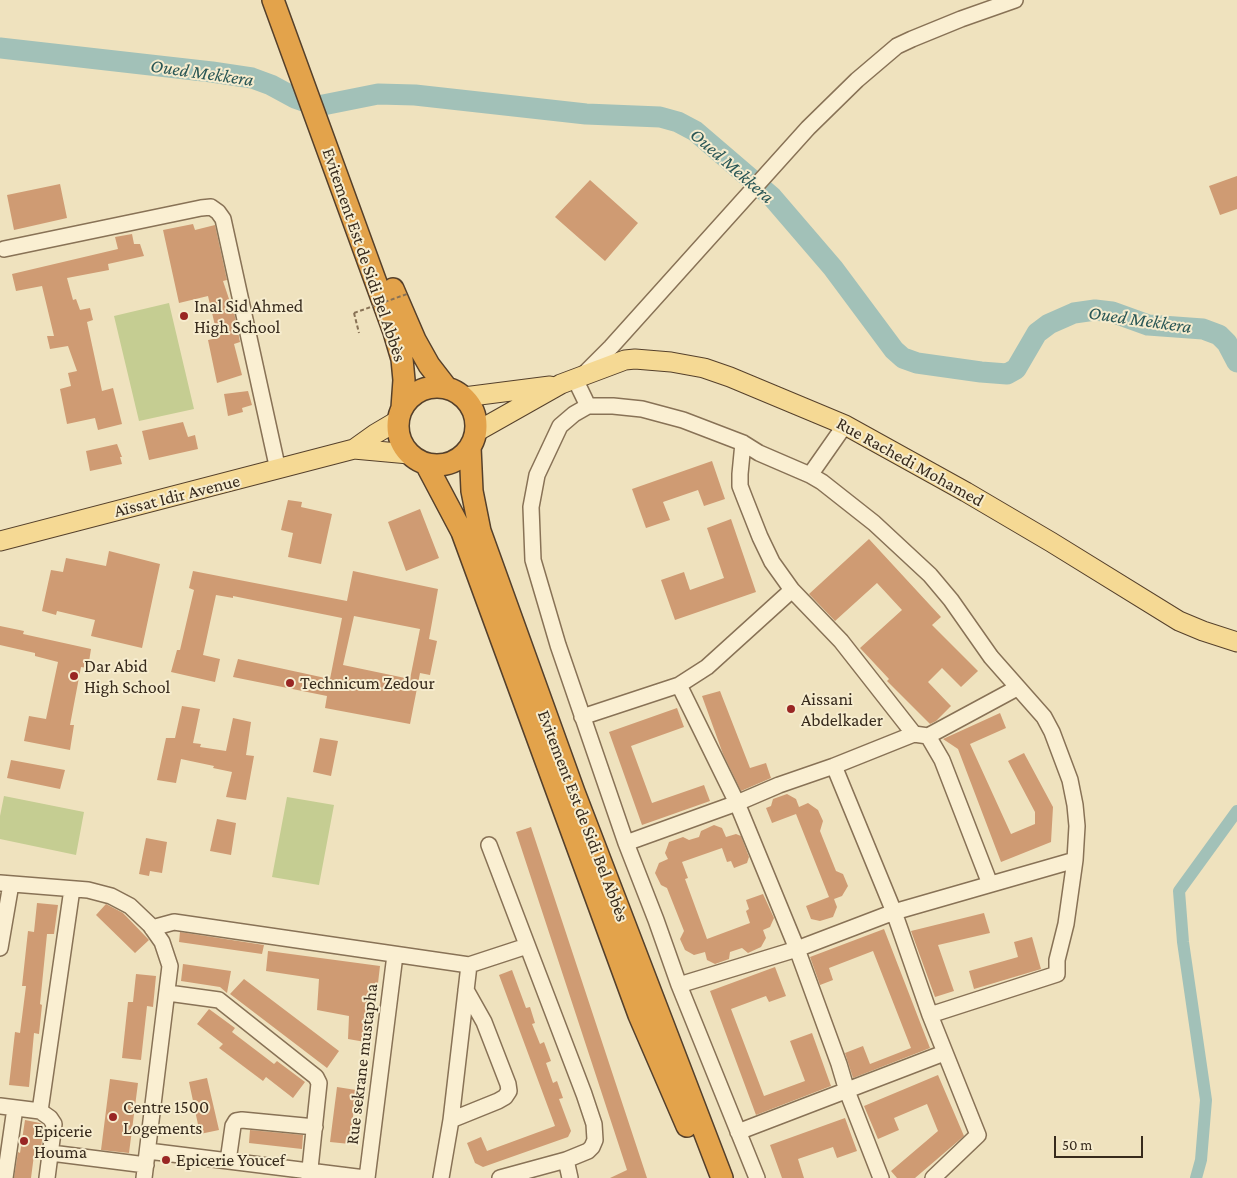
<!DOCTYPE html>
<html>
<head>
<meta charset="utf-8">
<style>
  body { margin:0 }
  #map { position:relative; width:1237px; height:1178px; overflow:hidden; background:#efe2be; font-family:"Crimson Pro",serif }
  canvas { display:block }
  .scale { position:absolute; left:1054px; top:1136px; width:89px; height:22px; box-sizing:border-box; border:2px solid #372a1c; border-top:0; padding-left:6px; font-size:15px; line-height:18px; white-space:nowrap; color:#372a1c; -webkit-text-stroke:4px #f6ecce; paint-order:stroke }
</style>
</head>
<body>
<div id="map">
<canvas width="1237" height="1178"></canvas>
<div class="scale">50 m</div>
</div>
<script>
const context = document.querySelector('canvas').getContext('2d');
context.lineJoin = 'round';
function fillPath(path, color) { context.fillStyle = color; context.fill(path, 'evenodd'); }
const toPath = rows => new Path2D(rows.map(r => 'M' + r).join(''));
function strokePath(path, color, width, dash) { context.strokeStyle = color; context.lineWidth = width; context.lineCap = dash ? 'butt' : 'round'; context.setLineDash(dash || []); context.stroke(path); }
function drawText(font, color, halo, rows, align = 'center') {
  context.font = font + ' "Crimson Pro",serif'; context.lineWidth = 4; context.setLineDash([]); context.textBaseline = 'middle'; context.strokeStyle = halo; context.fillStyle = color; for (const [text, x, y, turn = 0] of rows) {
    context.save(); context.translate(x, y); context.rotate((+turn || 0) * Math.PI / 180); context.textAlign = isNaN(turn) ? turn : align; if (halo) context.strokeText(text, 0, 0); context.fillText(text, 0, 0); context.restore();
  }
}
const green = toPath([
  [169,303,194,409,139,421,114,316],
  [4,796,84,812,76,855,0,839,0,816],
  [287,797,334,805,319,885,272,877]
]);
const canal = toPath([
  [1196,1178,1201,1160,1206,1100,1183,942,1179,891,1237,811]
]);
const river = toPath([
  [0,48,212,72,252,78,271,85,295,98,318,106,378,94,415,95,586,114,660,117,678,122,695,131,772,197,833,268,894,350,903,358,917,363,981,372,1007,374,1016,369,1037,333,1049,324,1074,313,1095,310,1112,312,1148,325,1203,329,1219,335,1227,343,1237,362]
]);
const building = toPath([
  [1237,176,1237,209,1220,215,1209,186],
  [590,180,638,223,605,261,555,217],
  [60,184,67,218,14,230,7,195],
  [193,224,195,230,215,225,227,280,223,281,230,302,232,302,240,342,234,344,242,375,217,383,208,340,218,338,208,296,179,303,163,230],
  [132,234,134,244,140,244,144,256,108,264,109,270,67,278,73,300,76,299,80,310,90,308,93,320,87,322,102,391,113,388,122,424,98,430,95,418,67,424,60,389,71,386,68,373,77,371,68,346,50,349,47,336,54,336,42,286,16,291,12,274,118,249,115,237],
  [248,391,252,405,242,408,243,412,228,416,224,394],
  [183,422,188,437,195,435,198,449,149,460,142,431],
  [117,444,122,457,120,457,122,464,90,471,86,451],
  [712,461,725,499,704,506,698,490,663,502,670,520,646,528,632,489],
  [288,500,302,502,301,507,332,514,321,564,288,557,293,533,281,530],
  [420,509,439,558,406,571,388,522],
  [731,519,756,592,675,620,661,580,684,572,690,590,724,578,707,528],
  [869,539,941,617,932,625,978,671,961,687,942,668,928,682,951,706,936,721,930,724,887,681,889,679,860,648,902,610,877,583,835,621,809,594],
  [109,551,160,564,142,648,91,636,95,620,57,611,56,615,42,611,51,570,63,572,66,558,106,566],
  [193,571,347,601,353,571,438,589,429,639,437,641,430,675,420,673,410,724,325,708,327,696,233,677,238,659,330,679,342,618,233,596,233,598,216,595,203,655,220,659,215,682,171,672,177,650,180,650,194,590,189,588],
  [354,616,420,629,410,679,343,665],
  [0,626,24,631,23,634,91,649,88,668,81,667,70,725,74,725,70,750,24,741,29,716,46,719,58,662,35,656,35,653,0,645],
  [720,691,750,768,766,763,771,778,741,791,723,754,702,696],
  [182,706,200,709,193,743,201,744,200,747,226,751,233,718,251,722,246,755,254,756,246,800,226,797,232,772,213,768,214,766,181,759,176,783,157,780,166,738,175,738],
  [677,708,684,727,631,746,652,803,704,785,710,801,642,825,609,732],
  [1000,713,1006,728,970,744,1011,834,1035,824,1035,812,1008,761,1024,753,1053,807,1051,842,1001,862,958,749,943,739],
  [320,738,338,741,331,776,313,772],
  [11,760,65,770,60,789,7,778],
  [787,794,796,799,799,807,808,803,818,810,823,821,820,831,836,871,843,874,848,886,842,896,834,899,837,907,833,917,820,921,811,919,806,906,829,897,796,814,772,823,766,808,771,806,773,799],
  [217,819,236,823,231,855,210,851],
  [714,825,722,828,726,837,736,834,741,836,749,857,747,863,734,868,731,861,727,862,722,848,682,862,688,878,685,879,707,939,750,923,746,911,749,909,746,900,763,894,774,918,770,927,763,930,766,938,761,947,748,953,742,948,730,952,729,959,715,964,707,960,705,952,694,955,685,950,680,939,684,931,667,888,661,885,655,873,659,863,668,859,665,853,669,842,683,837,689,840,699,837,701,831],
  [531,827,647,1178,610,1178,627,1170,516,832],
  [146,838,167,842,162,873,150,871,149,876,139,874],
  [37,903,58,905,54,934,47,934,40,1004,42,1005,39,1034,34,1033,29,1087,9,1085,15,1032,20,1033,26,986,22,986,28,931,34,932],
  [106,904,123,913,149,940,135,953,96,915],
  [984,913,990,933,938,945,954,991,935,997,911,931],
  [884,929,930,1048,853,1078,845,1053,863,1046,870,1064,911,1048,873,951,829,968,833,980,820,985,810,957],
  [180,932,264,945,262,954,179,942],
  [1032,937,1041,969,974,989,969,971,1018,957,1014,942],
  [268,951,380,966,371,1043,348,1039,349,1016,317,1010,319,979,266,971],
  [183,964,231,971,227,993,220,987,181,981],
  [775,967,786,996,769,1002,766,996,731,1009,764,1096,805,1081,790,1041,812,1033,831,1086,756,1115,710,991],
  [512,970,526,1008,530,1007,535,1023,532,1024,540,1044,544,1042,551,1061,546,1063,553,1083,557,1081,563,1098,559,1099,571,1131,568,1137,483,1167,475,1163,467,1143,481,1137,487,1151,555,1126,499,975],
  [136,974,156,976,153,1007,147,1006,141,1060,122,1058,128,1002,133,1002],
  [244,979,339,1051,327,1068,230,994],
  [209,1009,235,1028,232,1032,274,1064,277,1061,305,1082,293,1098,266,1077,263,1081,219,1048,223,1044,197,1024],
  [938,1075,964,1136,915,1178,897,1178,891,1171,938,1131,927,1104,894,1118,899,1130,878,1139,864,1106],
  [207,1078,219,1130,200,1134,189,1082],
  [110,1079,138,1083,129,1153,101,1150],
  [337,1087,356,1090,350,1144,330,1142],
  [845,1118,857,1151,837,1158,833,1147,798,1159,804,1178,782,1178,770,1145],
  [25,1120,40,1123,44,1125,40,1156,34,1155,31,1178,14,1178,18,1152,20,1153],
  [250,1130,303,1135,302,1149,249,1143]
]);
const path = toPath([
  [354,313,359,333]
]);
const minor = toPath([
  [4,249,201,208,211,207,218,212,223,219,278,470],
  [584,374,611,347,808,128,857,80,897,46,912,39,961,19,1015,0],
  [575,379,588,406],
  [810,475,845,425],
  [792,590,841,641,914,734],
  [582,717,679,685],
  [928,736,942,760,990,884],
  [626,843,737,803,779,785,834,766],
  [489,845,584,1094,594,1124,595,1140,592,1147,588,1151,566,1160,500,1178],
  [0,883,88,890,111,896,130,906,150,925,162,942,170,966,144,1178],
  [152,928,174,922,469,965,527,946],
  [0,948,11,884],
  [679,985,797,949,737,803,679,685,707,667,792,590,772,562,760,537,745,499,740,486,740,474,743,443],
  [168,993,219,1000,316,1077,319,1083,309,1178],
  [0,1106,40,1111,72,889],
  [40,1111,50,1118,54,1124,47,1178],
  [451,1120,498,1101,505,1097,509,1091,508,1084,484,1022,466,990],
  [738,1132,944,1053],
  [148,1151,365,1178],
  [51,1153,146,1165],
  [566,1160,570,1178],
  [228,1161,233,1126,236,1121,242,1120,315,1127],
  [5,1178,15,1108],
  [367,1178,395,955],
  [441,1178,451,1120,469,965],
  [757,1178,679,985,656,920,626,843,558,645,533,560,531,507,537,475,560,426,574,414,588,406,613,406,642,409,683,420,743,443,759,453,810,475,822,482,874,523,930,575,951,600,991,657,1044,717,1052,732,1070,780,1075,805,1077,826,1075,860,1066,924,1057,960,1057,974,930,1015],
  [881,1178,847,1091,839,1064,797,949,894,912,1075,860],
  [933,1178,978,1135,930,1015,894,912,834,766,914,734,928,736,1017,688]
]);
const major = toPath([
  [464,397,550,386],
  [476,432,561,384,625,360,635,359,671,362,704,368,730,377,845,425,966,492,1051,542,1179,621,1203,631,1237,642],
  [354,449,409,454],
  [0,541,354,449,375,434,397,421]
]);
const highway = toPath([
  [273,0,394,332,402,359,404,380,402,408],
  [393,289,415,340,429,365,446,387],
  '398 426a39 39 0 1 1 78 0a39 39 0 1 1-78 0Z',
  [470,447,472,491,480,531,574,792,722,1178],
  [426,464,462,532,639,1015,687,1126]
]);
const pathBridge = toPath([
  [354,313,407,294]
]);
const markers = [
  [184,316,5,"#992624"],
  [74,676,5,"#992624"],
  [290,683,5,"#992624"],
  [791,709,5,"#992624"],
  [113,1117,5,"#992624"],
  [24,1141,5,"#992624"],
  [166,1160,5,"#992624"]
];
const streetNames = [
  ["Evitement Est de Sidi Bel Abbès",364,255,71],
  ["Rue Rachedi Mohamed",910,462,29],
  ["Aïssat Idir Avenue",177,496,-14],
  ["Evitement Est de Sidi Bel Abbès",583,816,69],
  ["Rue sekrane mustapha",362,1064,-83]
];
const poiNames = [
  ["Inal Sid Ahmed",194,306],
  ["High School",194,327],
  ["Dar Abid",84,666],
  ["High School",84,687],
  ["Technicum Zedour",300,683],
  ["Aissani",801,699],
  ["Abdelkader",801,720],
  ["Centre 1500",123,1107],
  ["Logements",123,1128],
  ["Epicerie",34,1131],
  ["Houma",34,1152],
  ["Epicerie Youcef",176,1160]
];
const waterNames = [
  ["Oued Mekkera",202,73,8],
  ["Oued Mekkera",732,166,41],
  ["Oued Mekkera",1140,320,8]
];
fillPath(green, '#c5cd92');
strokePath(canal, '#a2c1b8', 12);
strokePath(river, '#a2c1b8', 21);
fillPath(building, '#cf9b73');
strokePath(minor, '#887256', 18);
strokePath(major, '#55402b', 21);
strokePath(highway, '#55402b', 24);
strokePath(path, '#887256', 2, [4, 2.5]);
strokePath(minor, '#faefd2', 15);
strokePath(major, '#f5d994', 19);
strokePath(highway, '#e3a34b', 21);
strokePath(pathBridge, '#887256', 2, [4, 2.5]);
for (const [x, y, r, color] of markers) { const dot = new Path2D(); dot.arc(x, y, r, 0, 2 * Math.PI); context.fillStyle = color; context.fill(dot); strokePath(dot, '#f6ecce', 2); }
drawText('18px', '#372a1c', '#f6ecce', streetNames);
drawText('18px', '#372a1c', '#f6ecce', poiNames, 'left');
drawText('italic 19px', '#2a5756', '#f6ecce', waterNames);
</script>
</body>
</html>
